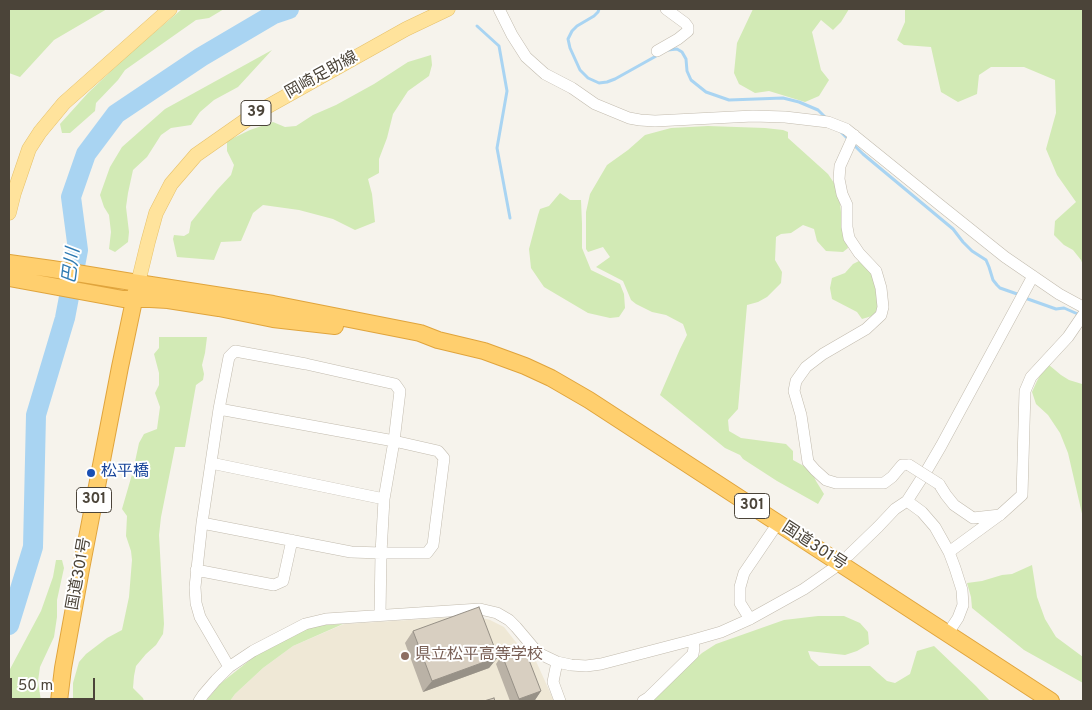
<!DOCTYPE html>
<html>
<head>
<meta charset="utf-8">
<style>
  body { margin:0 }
  #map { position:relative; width:1092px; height:710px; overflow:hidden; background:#f6f3ec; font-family:Overpass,sans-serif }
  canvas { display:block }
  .frame { position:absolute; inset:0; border:10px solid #4b4439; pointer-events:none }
  .scale { position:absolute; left:10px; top:678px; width:85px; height:22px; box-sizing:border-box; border:2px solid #4b4439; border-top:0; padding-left:6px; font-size:15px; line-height:18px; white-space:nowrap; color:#4b4439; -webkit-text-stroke:4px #fff; paint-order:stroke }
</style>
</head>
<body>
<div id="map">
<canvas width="1092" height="710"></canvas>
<div class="frame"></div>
<div class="scale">50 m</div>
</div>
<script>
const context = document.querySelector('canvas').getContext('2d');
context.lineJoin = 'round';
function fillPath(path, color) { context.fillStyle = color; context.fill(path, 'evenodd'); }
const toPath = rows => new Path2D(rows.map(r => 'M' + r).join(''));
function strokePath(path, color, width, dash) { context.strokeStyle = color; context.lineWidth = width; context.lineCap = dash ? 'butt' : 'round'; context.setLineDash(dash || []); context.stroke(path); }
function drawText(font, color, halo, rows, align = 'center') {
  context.font = font + ' Overpass,"Noto Sans JP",sans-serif'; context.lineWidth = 4; context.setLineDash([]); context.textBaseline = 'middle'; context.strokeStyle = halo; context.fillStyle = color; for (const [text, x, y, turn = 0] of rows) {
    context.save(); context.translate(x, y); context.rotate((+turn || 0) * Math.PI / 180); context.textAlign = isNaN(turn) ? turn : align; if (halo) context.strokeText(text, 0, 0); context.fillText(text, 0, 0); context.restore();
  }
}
const education = toPath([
  [474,616,490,620,504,627,515,641,528,654,535,659,554,701,230,701,235,694,263,668,293,646,344,624]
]);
const green = toPath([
  [9,9,107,9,54,40,20,77,9,73],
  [182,9,224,9,209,18,196,20,125,70,118,80,96,103,95,111,70,133,62,133,60,124,88,93,129,54],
  [753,9,849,9,841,22,833,30,821,20,812,32,821,70,829,80,819,96,805,102,769,91,755,93,739,84,734,73,737,43],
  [902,9,1083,9,1083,265,1081,260,1073,250,1064,245,1054,235,1055,221,1076,202,1057,175,1046,149,1056,113,1055,80,1024,67,991,67,979,75,977,94,958,102,941,92,931,47,904,45,897,40,905,22,905,10],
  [272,50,238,87,214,100,200,112,191,125,171,128,161,135,147,157,133,170,128,193,126,207,129,232,128,242,115,252,109,249,111,232,109,215,104,207,100,195,110,167,122,147,165,109],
  [431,55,432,65,429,76,408,91,393,114,387,138,379,159,379,173,368,179,372,194,375,222,355,230,333,219,299,210,263,205,253,213,241,241,221,242,214,260,177,257,173,239,174,235,184,236,189,233,191,222,217,190,231,175,234,165,227,151,227,141,250,130,273,122,285,127,296,126,313,115,336,105,374,84,408,62],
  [708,126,765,128,783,130,788,132,788,138,828,174,834,183,840,203,843,230,848,248,843,252,826,251,817,241,814,229,803,225,791,233,781,234,776,237,775,260,782,272,781,283,767,297,758,302,747,305,738,409,728,420,729,431,741,438,786,444,793,451,793,460,811,470,816,481,824,494,818,504,777,481,743,459,740,455,725,448,660,395,680,349,687,335,683,324,666,315,652,312,636,304,631,300,623,281,596,267,610,257,603,247,588,252,586,249,586,212,590,194,607,165,628,150,645,135,671,128],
  [560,193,570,200,581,200,582,224,582,248,591,270,620,284,624,294,625,308,619,317,610,318,588,313,544,287,531,268,529,249,538,215,540,209,549,206],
  [861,260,872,273,877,288,879,309,872,316,862,319,857,312,832,299,830,288,832,278,845,273,853,264],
  [159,337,207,337,205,353,202,365,204,374,203,380,196,385,185,447,175,447,161,517,159,535,164,624,163,634,156,645,146,654,136,666,134,676,133,688,143,698,144,701,73,701,73,683,79,662,86,654,107,638,122,630,129,597,132,560,131,551,126,536,127,516,122,509,133,471,139,443,144,434,157,429,160,407,155,393,159,385,159,373,154,354,159,348],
  [1049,365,1061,375,1069,380,1082,384,1083,385,1083,518,1068,453,1060,433,1048,415,1036,404,1032,392,1037,381,1043,370],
  [56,560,62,560,64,568,57,600,57,617,54,637,40,667,38,681,41,701,9,701,9,671,41,611,53,577],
  [1032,565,1037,597,1045,619,1056,637,1083,657,1083,683,1024,650,972,608,971,597,967,583,982,581,1002,575,1012,574],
  [818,616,844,616,860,623,868,632,869,644,857,651,845,655,808,651,811,659,819,666,870,666,887,681,895,683,910,674,917,651,934,646,976,686,990,701,649,701,702,653,716,644,784,620],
  [343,624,293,646,263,668,235,694,230,701,206,701,221,683,255,656,304,629,324,625]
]);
const stream = toPath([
  [599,9,598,12,594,16,577,26,572,31,568,39,570,48,580,70,588,78,599,83,607,82,615,79,658,55],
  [477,26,499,46,507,91,497,148,510,218],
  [668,50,677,49,682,52,686,59,687,71,691,80,706,92,729,100,783,98,799,102,818,110,826,118],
  [840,131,863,154,953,229,963,242,972,251,986,260,989,267,993,280,997,285,1000,288,1020,295],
  [1025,298,1056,309,1064,308,1080,315]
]);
const river = toPath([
  [9,625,33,547,36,415,65,318,78,250,71,197,86,154,116,114,201,57,274,14,289,9]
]);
const minor = toPath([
  [499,9,512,35,526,57,545,74,572,88,595,104,629,118,640,120,655,121,753,116,785,117,828,122,846,129,940,205,1005,257,1059,294,1083,307],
  [657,51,678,39,688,31,688,27,685,23,666,9],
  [854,135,840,166,839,179,842,194,847,205,847,227,849,238,859,253,876,271,881,288,883,307,881,315,866,329,823,354,806,367,796,381,794,391,801,415,808,462,815,470,826,480,836,483,884,483,892,477,902,465,909,465],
  [211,463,384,499],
  [939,484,946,495,954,505,973,518,1000,515],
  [907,501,927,470,941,446,1033,276],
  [202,523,351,552,381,553,427,553,433,545,444,458,438,451,394,441,219,409],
  [949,552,1001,514,1022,495,1025,391,1031,377,1068,337,1083,315],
  [849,555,878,527,895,509,907,501,922,512,935,527,949,552,955,568,962,590,963,605,958,618,948,633],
  [196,570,274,585,283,581,292,540],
  [750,619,740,603,740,587,744,573,778,523],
  [557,662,571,665,586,666,601,664,693,640],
  [229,667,200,617,196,603,195,587,202,523,219,409,229,357,235,351,306,364,395,384,400,391,394,441,384,499,381,553,380,615],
  [199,701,203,695,216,680,229,667,253,651,305,624,326,619,480,609,497,613,509,620,516,627,538,653,557,662,553,682,560,701],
  [643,701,648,698,693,654,694,648,693,640,721,632,750,619,804,589,834,568]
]);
const major = toPath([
  [9,213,14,193,29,149,40,132,64,103,170,9],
  [138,283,148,242,156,213,171,184,196,155,256,113,406,29,448,9]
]);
const highway = toPath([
  [9,263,52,269,138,283,273,304,420,333,438,340,484,351,525,366,551,378,589,400,1051,701],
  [9,278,123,299,150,299,168,300,219,308,273,319,335,326],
  [59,701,63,668,81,569,120,367,136,291]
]);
const minorBridge = toPath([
  [909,465,939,484]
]);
const wall = toPath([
  [413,631,498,657,489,668,423,692,405,643],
  [502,655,541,691,535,700,532,701,510,701,496,664]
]);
const shadedWall = toPath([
  [498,657,489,668,423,692,432,681],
  [541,691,535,700,532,701,518,701,519,699]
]);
const building = toPath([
  [479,607,498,657,432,681,413,631,479,607],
  [524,647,541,691,519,699,502,655,524,647],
  [494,698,495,701,484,701,494,698]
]);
const markers = [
  [91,473,5,"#1a4fb4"],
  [405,656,5,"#8d6e63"]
];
const shields = [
  [256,113,30],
  [94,500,35],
  [752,506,35]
];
const shieldNames = [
  ["39",256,113],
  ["301",94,500],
  ["301",752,506]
];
const streetNames = [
  ["岡崎足助線",322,76,-29],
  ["国道301号",814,547,33],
  ["国道301号",80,574,-80]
];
const transitNames = [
  ["松平橋",101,473]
];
const educationNames = [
  ["県立松平高等学校",415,656]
];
const waterNames = [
  ["巴川",73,266,-83]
];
fillPath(education, '#efe8d6');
fillPath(green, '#d2eab5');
strokePath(stream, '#a9d4f2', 3);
strokePath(river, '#a9d4f2', 20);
strokePath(minor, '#c2bbae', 12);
strokePath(major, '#e6c16a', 15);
strokePath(highway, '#e0a43c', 18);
strokePath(minor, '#fff', 11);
strokePath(major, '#ffe39c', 14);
strokePath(highway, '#ffcf6e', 16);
strokePath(minorBridge, '#c2bbae', 12, []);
strokePath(minorBridge, '#fff', 11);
fillPath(wall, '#bab2a6');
fillPath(shadedWall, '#979187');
fillPath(building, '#d8cfc1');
strokePath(building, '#979187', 1);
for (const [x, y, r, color] of markers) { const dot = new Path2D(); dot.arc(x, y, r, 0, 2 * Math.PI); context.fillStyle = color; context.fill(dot); strokePath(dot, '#fff', 2); }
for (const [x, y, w] of shields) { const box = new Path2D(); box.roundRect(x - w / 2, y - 12.5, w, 25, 4); context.fillStyle = '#fff'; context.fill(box); strokePath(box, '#4b4439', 1); }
drawText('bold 15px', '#4b4439', null, shieldNames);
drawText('16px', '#4b4439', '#fff', streetNames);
drawText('16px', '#164399', '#fff', transitNames, 'left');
drawText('16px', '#785e54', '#fff', educationNames, 'left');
drawText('italic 18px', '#2e7ab2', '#fff', waterNames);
</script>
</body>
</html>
